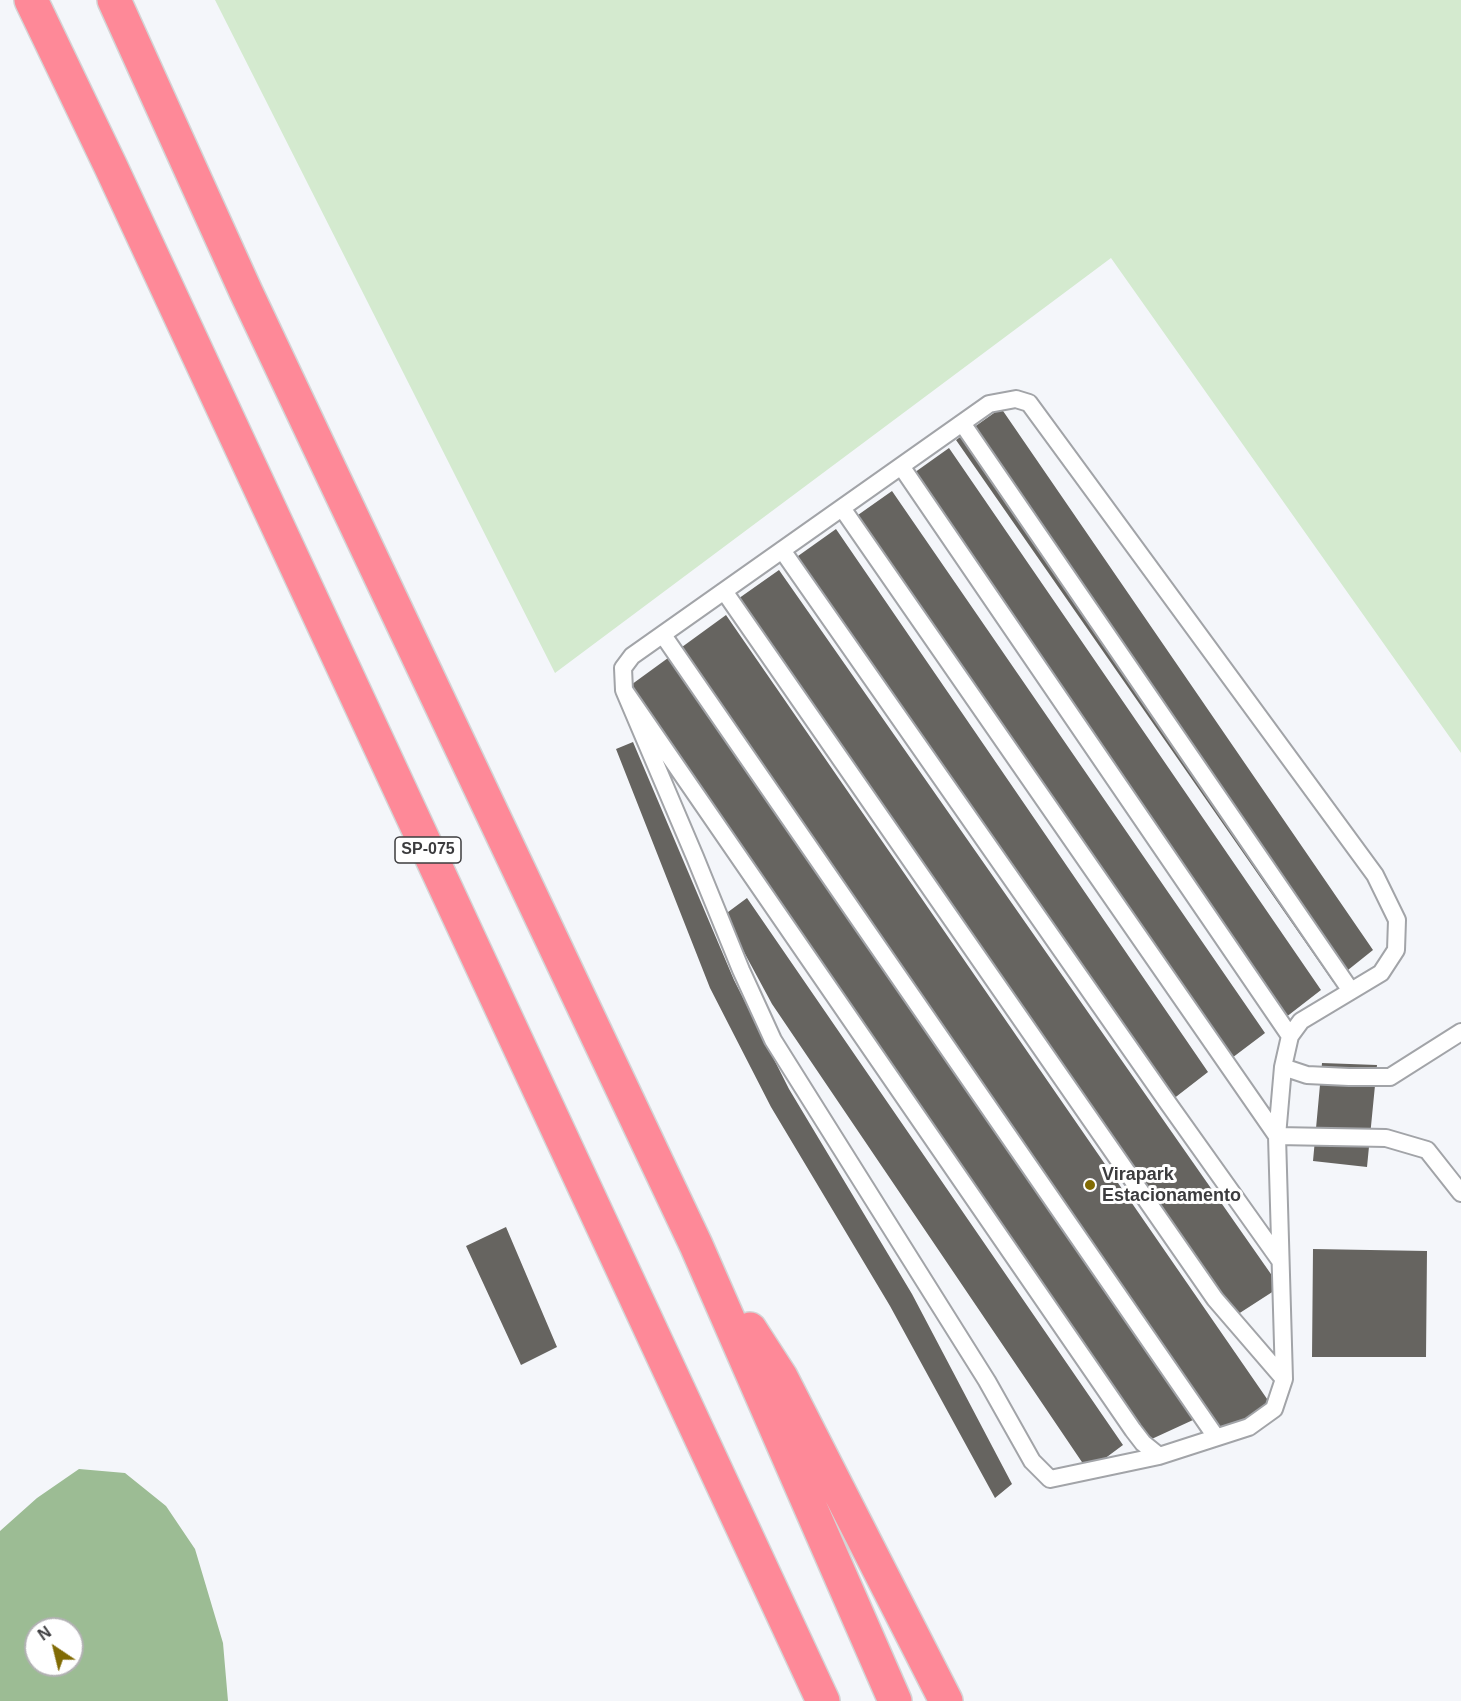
<!DOCTYPE html>
<html>
<head>
<meta charset="utf-8">
<style>
  body { margin:0 }
  #map { position:relative; width:1461px; height:1701px; overflow:hidden; background:#f4f6fa; font-family:Arial,sans-serif }
  canvas { display:block }
  .north { position:absolute; left:24px; top:1617px; width:60px; height:60px; box-sizing:border-box; background:#fff; border:2px solid #b1b1b2; border-radius:50%; rotate:325deg; font-size:16px; font-weight:700; line-height:24px; text-align:center; color:#3c3c3e }
  .north::after { content:''; display:block; margin:auto; width:21px; height:27px; background:#816b04; clip-path:polygon(50% 0,100% 100%,50% 72%,0 100%) }
</style>
</head>
<body>
<div id="map">
<canvas width="1461" height="1701"></canvas>
<div class="north">N</div>
</div>
<script>
const context = document.querySelector('canvas').getContext('2d');
context.lineJoin = 'round';
function fillPath(path, color) { context.fillStyle = color; context.fill(path, 'evenodd'); }
const toPath = rows => new Path2D(rows.map(r => 'M' + r).join(''));
function strokePath(path, color, width, dash) { context.strokeStyle = color; context.lineWidth = width; context.lineCap = dash ? 'butt' : 'round'; context.setLineDash(dash || []); context.stroke(path); }
function drawText(font, color, halo, rows, align = 'center') {
  context.font = font + ' Arial,sans-serif'; context.lineWidth = 6; context.setLineDash([]); context.textBaseline = 'middle'; context.strokeStyle = halo; context.fillStyle = color; for (const [text, x, y, turn = 0] of rows) {
    context.save(); context.translate(x, y); context.rotate((+turn || 0) * Math.PI / 180); context.textAlign = isNaN(turn) ? turn : align; if (halo) context.strokeText(text, 0, 0); context.fillText(text, 0, 0); context.restore();
  }
}
const green = toPath([
  [215,0,1461,0,1461,753,1111,258,555,673]
]);
const forest = toPath([
  [79,1469,125,1473,166,1506,195,1549,223,1643,228,1701,0,1701,0,1531,37,1498],
  [36,1629,72,1629,72,1665,36,1665]
]);
const building = toPath([
  [1001,408,1373,950,1333,982,956,440],
  [949,448,1321,990,1281,1021,904,480],
  [892,491,1265,1033,1224,1064,848,522],
  [836,529,1208,1072,1168,1103,791,561],
  [779,570,1280,1287,1232,1318,735,601],
  [726,615,1274,1409,1220,1427,682,647],
  [668,658,1193,1420,1143,1443,624,690],
  [633,742,734,980,789,1089,912,1294,1012,1484,995,1498,890,1306,771,1107,710,988,616,749],
  [747,898,1123,1445,1088,1471,772,1004,724,915],
  [1322,1063,1377,1065,1367,1167,1313,1161],
  [506,1227,557,1347,521,1365,466,1246],
  [1313,1249,1427,1251,1426,1357,1312,1357]
]);
const service = toPath([
  [962,423,1351,991],
  [901,466,1290,1036],
  [842,508,1277,1136,1386,1138,1427,1150,1461,1193],
  [782,550,1168,1103,1279,1259],
  [724,591,1215,1299,1284,1379],
  [663,635,1216,1437],
  [624,690,695,857,741,970,773,1040,987,1381,1032,1461,1050,1479,1159,1456,1249,1427,1274,1409,1284,1379,1277,1136,1283,1067,1290,1036,1301,1021,1381,973,1396,950,1397,920,1375,875,1029,403,1016,399,989,404,632,656,623,668,624,690,1133,1430,1143,1443,1159,1456],
  [1283,1067,1307,1075,1349,1077,1390,1077,1461,1032]
]);
const motorway = toPath([
  [31,0,111,167,823,1701],
  [114,0,246,292,696,1245,895,1701],
  [750,1329,781,1377,946,1701]
]);
const markers = [
  [1090,1185,6,"#816b04"]
];
const shields = [
  [428,850,66]
];
const shieldNames = [
  ["SP-075",428,850]
];
const poiNames = [
  ["Virapark",1102,1175],
  ["Estacionamento",1102,1196]
];
fillPath(green, '#d4eacf');
fillPath(forest, '#9cbc94');
fillPath(building, '#666460');
strokePath(service, '#a2a4a8', 20);
strokePath(motorway, '#d4d4d5', 36);
strokePath(service, '#fff', 16);
strokePath(motorway, '#fe8998', 33);
for (const [x, y, r, color] of markers) { const dot = new Path2D(); dot.arc(x, y, r, 0, 2 * Math.PI); context.fillStyle = color; context.fill(dot); strokePath(dot, '#fff', 2); }
for (const [x, y, w] of shields) { const box = new Path2D(); box.roundRect(x - w / 2, y - 13, w, 26, 4.5); context.fillStyle = '#fff'; context.fill(box); strokePath(box, '#3c3c3e', 1.5); }
drawText('bold 16px', '#3c3c3e', null, shieldNames);
drawText('bold 18px', '#3c3c3e', '#fff', poiNames, 'left');
</script>
</body>
</html>
